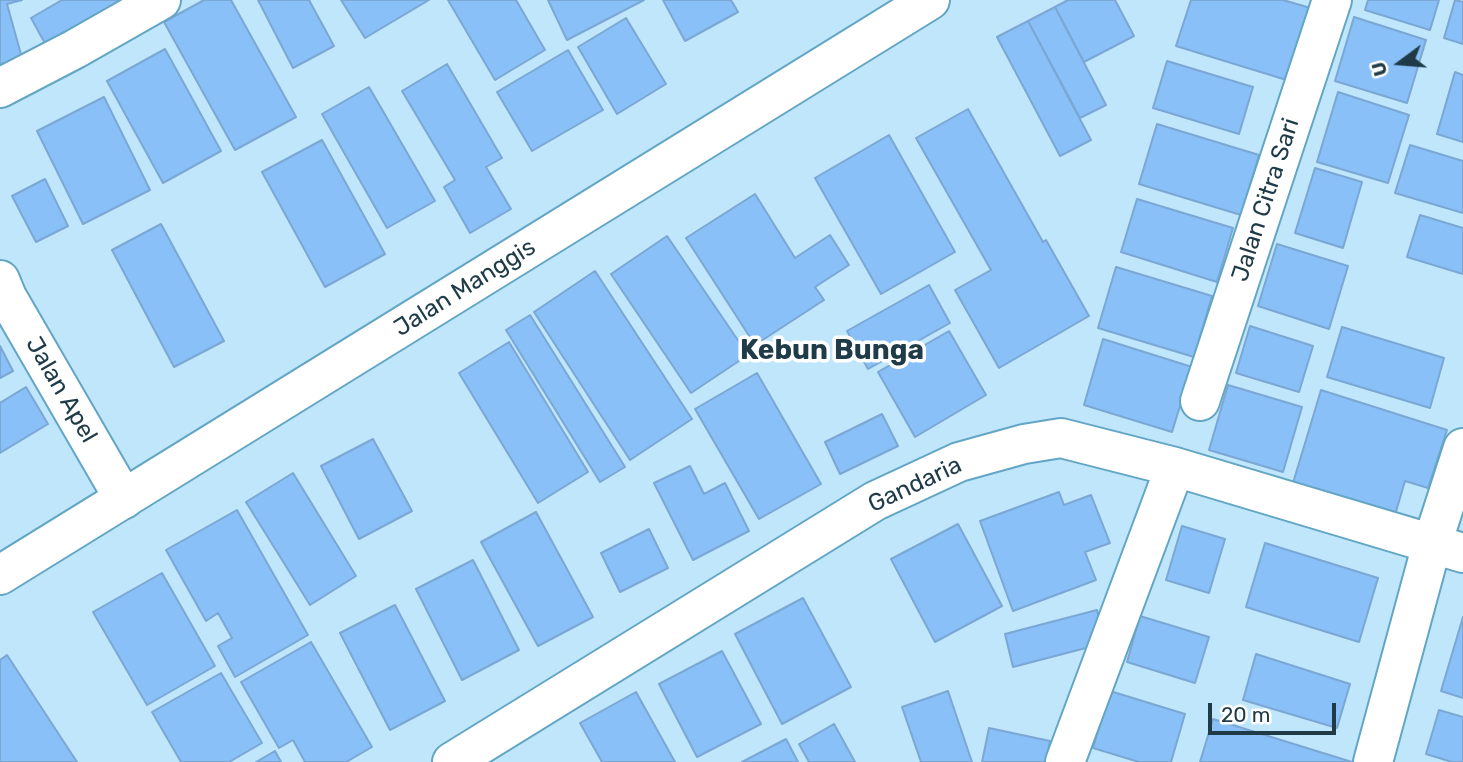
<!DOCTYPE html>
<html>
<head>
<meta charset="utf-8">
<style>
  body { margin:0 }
  #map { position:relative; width:1463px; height:762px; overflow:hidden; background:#bfe6fa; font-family:Rubik,sans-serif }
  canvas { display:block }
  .north { position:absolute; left:1365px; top:28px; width:70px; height:70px; -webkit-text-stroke:5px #fff; paint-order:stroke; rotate:254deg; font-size:19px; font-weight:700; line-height:28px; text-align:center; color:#1f3b48 }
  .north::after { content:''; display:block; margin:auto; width:24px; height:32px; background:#1f3b48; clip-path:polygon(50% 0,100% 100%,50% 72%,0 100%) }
  .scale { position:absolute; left:1208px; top:703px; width:128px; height:32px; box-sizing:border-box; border:4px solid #1f3b48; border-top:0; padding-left:9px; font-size:21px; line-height:24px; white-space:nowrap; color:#1f3b48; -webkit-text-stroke:5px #fff; paint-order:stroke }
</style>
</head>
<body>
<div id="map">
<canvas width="1463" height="762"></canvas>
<div class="north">U</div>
<div class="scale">20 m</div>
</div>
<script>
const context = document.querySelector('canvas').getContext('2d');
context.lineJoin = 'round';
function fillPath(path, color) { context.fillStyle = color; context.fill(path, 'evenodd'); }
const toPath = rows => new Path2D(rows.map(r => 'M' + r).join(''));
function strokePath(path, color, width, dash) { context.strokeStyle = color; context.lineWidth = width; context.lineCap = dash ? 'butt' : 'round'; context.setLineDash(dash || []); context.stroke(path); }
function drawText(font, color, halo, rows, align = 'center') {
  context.font = font + ' Rubik,sans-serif'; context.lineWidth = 7; context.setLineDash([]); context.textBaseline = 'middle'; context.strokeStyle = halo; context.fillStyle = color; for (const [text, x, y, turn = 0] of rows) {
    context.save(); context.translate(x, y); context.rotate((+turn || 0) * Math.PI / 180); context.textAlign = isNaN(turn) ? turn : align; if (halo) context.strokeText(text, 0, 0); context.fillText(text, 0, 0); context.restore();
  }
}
const building = toPath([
  [0,0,22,0,7,4,22,58,0,64,0,0],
  [62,0,132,0,47,47,31,18,62,0],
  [204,0,231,0,296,117,235,150,164,22,204,0],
  [258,0,309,0,334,46,293,68,258,0],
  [341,0,429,0,365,38,341,0],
  [448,0,516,0,545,50,495,80,448,0],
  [548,0,644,0,567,40,548,0],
  [663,0,731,0,738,12,685,41,663,0],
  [1068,0,1115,0,1134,36,1084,62,1055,7,1068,0],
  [1191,0,1283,0,1314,9,1293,82,1176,46,1191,0],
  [1368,0,1439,0,1430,30,1365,10,1368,0],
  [1455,0,1463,2,1463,44,1444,38,1455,0],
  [1055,7,1106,105,1080,118,1028,21,1055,7],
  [1354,17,1426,40,1407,103,1335,81,1354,17],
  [626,18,666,84,617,114,578,47,626,18],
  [1028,21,1091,140,1060,156,997,37,1028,21],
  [165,49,221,151,163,183,107,81,165,49],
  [568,50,603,110,532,151,497,92,568,50],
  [1167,61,1253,87,1239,134,1153,108,1167,61],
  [447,64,502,158,486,167,511,209,470,233,444,187,455,180,402,91,447,64],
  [1455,72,1463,75,1463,142,1437,134,1455,72],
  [369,87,435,201,387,228,322,114,369,87],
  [1338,92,1409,115,1388,183,1317,162,1338,92],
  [104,97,150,190,83,224,37,131,104,97],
  [968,109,1043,242,1046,240,1089,316,999,368,955,290,991,270,916,138,968,109],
  [1157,124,1259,155,1241,215,1139,184,1157,124],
  [889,135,955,252,881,294,815,178,889,135],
  [322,140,385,254,325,287,262,172,322,140],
  [1410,145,1463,161,1463,213,1395,193,1410,145],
  [1315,168,1362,182,1343,248,1295,233,1315,168],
  [45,179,68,226,36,242,12,196,45,179],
  [755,194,795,258,830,235,849,265,815,287,824,300,755,345,686,238,755,194],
  [1137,199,1233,228,1217,282,1121,252,1137,199],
  [1420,215,1463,228,1463,274,1407,257,1420,215],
  [161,224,224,341,174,367,112,250,161,224],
  [667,236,748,355,691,393,611,274,667,236],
  [1277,244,1348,266,1329,329,1258,306,1277,244],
  [1116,267,1212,296,1194,357,1098,328,1116,267],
  [595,271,692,419,630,460,534,312,595,271],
  [929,285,950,323,868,369,847,331,929,285],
  [530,315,625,467,600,482,506,330,530,315],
  [1250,326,1313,346,1299,392,1236,373,1250,326],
  [1342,327,1444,358,1430,408,1327,377,1342,327],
  [949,331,986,395,915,437,878,372,949,331],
  [1103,339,1192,367,1172,432,1084,405,1103,339],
  [509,342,588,472,538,503,459,373,509,342],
  [0,346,13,371,0,378,0,346],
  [757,373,821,484,759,519,695,409,757,373],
  [1228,385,1302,407,1283,472,1209,450,1228,385],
  [26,387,48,424,0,453,0,403,26,387],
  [1321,390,1447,430,1428,488,1405,481,1395,515,1293,483,1321,390],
  [882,414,898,446,840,474,825,442,882,414],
  [373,439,412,511,359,539,321,466,373,439],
  [690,466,704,494,725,483,749,531,693,560,654,483,690,466],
  [293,473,356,576,310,605,246,502,293,473],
  [1059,492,1064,505,1091,495,1110,543,1085,552,1096,580,1013,611,980,521,1059,492],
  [237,510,308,635,235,677,218,646,232,638,218,613,206,621,166,550,237,510],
  [536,512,593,617,538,646,481,542,536,512],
  [958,524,1002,606,935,642,891,559,958,524],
  [1182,526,1225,539,1209,593,1166,580,1182,526],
  [649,529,668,568,620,592,601,553,649,529],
  [1265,543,1378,578,1359,642,1246,607,1265,543],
  [473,560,519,650,462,680,416,589,473,560],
  [162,573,215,666,147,705,93,612,162,573],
  [803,598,851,687,782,724,735,634,803,598],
  [395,605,445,701,390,730,340,633,395,605],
  [1097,610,1105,643,1013,667,1005,634,1097,610],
  [1140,616,1209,637,1195,683,1127,662,1140,616],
  [1463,617,1463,698,1441,691,1463,617],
  [311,642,372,747,346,762,305,762,293,740,279,748,241,682,311,642],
  [722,651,761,724,697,757,659,684,722,651],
  [1256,654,1350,684,1337,728,1243,700,1256,654],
  [7,655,77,762,0,762,0,660,7,655],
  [221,673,262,743,229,762,181,762,152,712,221,673],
  [948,691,972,762,921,762,902,707,948,691],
  [1110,691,1185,714,1171,762,1139,762,1093,748,1110,691],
  [636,692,675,762,602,762,580,723,636,692],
  [1439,710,1463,717,1463,762,1452,762,1426,754,1439,710],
  [1213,719,1352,762,1200,762,1213,719],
  [834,724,855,762,809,762,799,744,834,724],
  [989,728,1050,741,1046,762,982,762,989,728],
  [786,739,798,762,742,762,786,739],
  [275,751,281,762,256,762,275,751]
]);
const street = toPath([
  [0,88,75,49,161,0],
  [0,280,7,297,124,499],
  [1200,401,1332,0],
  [452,762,875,501,959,462,1024,444,1061,438,1175,467,1463,553],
  [1065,762,1175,467],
  [1373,762,1432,544,1463,448]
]);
const secondary = toPath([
  [0,575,930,0]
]);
const streetNames = [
  ["Jalan Citra Sari",1266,200,-72],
  ["Jalan Manggis",465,288,-32],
  ["Jalan Apel",61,390,60],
  ["Gandaria",915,485,-25]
];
const quarterNames = [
  ["Kebun Bunga",832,351]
];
fillPath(building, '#89c0f8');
strokePath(building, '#7ba7d4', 2);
strokePath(street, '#63a5c4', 42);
strokePath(secondary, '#63a5c4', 42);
strokePath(street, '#fff', 38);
strokePath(secondary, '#fff', 38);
drawText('24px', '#1f3b48', '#fff', streetNames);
drawText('bold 28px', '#1f3b48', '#fff', quarterNames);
</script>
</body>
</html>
